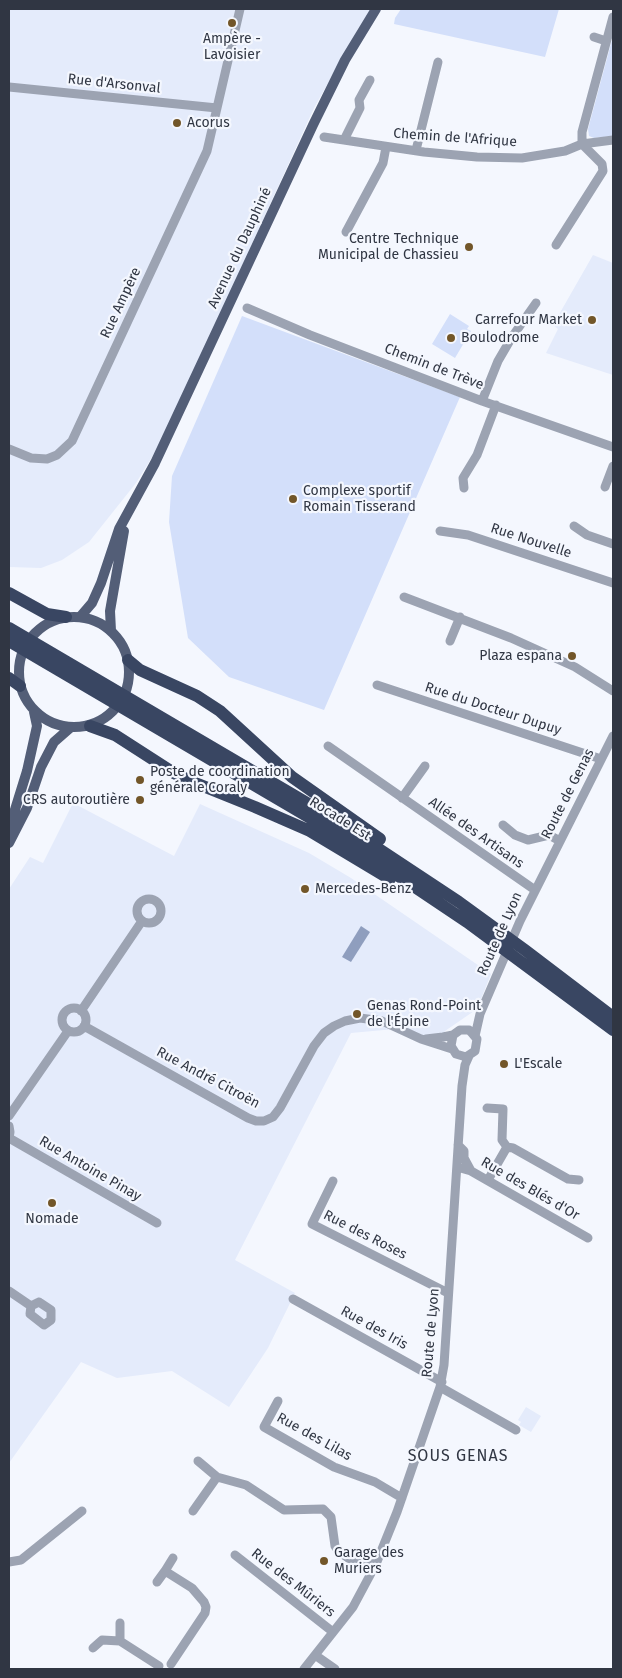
<!DOCTYPE html>
<html>
<head>
<meta charset="utf-8">
<style>
  body { margin:0 }
  #map { position:relative; width:622px; height:1678px; overflow:hidden; background:#f4f7fe; font-family:"Fira Sans",sans-serif }
  canvas { display:block }
  .frame { position:absolute; inset:0; border:10px solid #303643; pointer-events:none }
</style>
</head>
<body>
<div id="map">
<canvas width="622" height="1678"></canvas>
<div class="frame"></div>
</div>
<script>
const context = document.querySelector('canvas').getContext('2d');
context.lineJoin = 'round';
function fillPath(path, color) { context.fillStyle = color; context.fill(path, 'evenodd'); }
const toPath = rows => new Path2D(rows.map(r => 'M' + r).join(''));
function strokePath(path, color, width, dash) { context.strokeStyle = color; context.lineWidth = width; context.lineCap = dash ? 'butt' : 'round'; context.setLineDash(dash || []); context.stroke(path); }
function drawText(font, color, halo, rows, align = 'center') {
  context.font = font + ' "Fira Sans",sans-serif'; context.lineWidth = 4.5; context.setLineDash([]); context.textBaseline = 'middle'; context.strokeStyle = halo; context.fillStyle = color; for (const [text, x, y, turn = 0] of rows) {
    context.save(); context.translate(x, y); context.rotate((+turn || 0) * Math.PI / 180); context.textAlign = isNaN(turn) ? turn : align; if (halo) context.strokeText(text, 0, 0); context.fillText(text, 0, 0); context.restore();
  }
}
const built = toPath([
  [9,9,372,9,358,29,314,108,162,441,136,483,89,542,62,560,41,568,9,567],
  [593,255,613,263,613,375,546,353,558,329,553,325],
  [73,803,174,856,200,804,309,853,351,878,491,974,477,1009,445,1031,442,1042,395,1029,351,1033,235,1260,295,1293,268,1348,229,1407,172,1371,117,1378,81,1362,9,1463,9,889,30,857,43,863],
  [526,1407,541,1416,531,1432,519,1425,521,1422,518,1420]
]);
const green = toPath([
  [401,9,559,9,545,57,394,24,395,18],
  [613,36,613,136,594,138,589,136,588,129],
  [450,314,469,326,467,329,471,331,455,358,432,344],
  [242,316,460,397,324,710,229,677,188,638,169,522,172,476]
]);
const water = toPath([
  [361,926,370,932,351,962,342,957]
]);
const minor = toPath([
  [594,37,606,41],
  [9,87,217,108],
  [324,137,424,152,477,157,522,158,565,151,582,144,613,140],
  [344,140,360,108,359,100,370,80],
  [582,144,582,132,613,17],
  [416,150,438,62],
  [346,232,383,163,386,147],
  [556,245,603,171,602,164,582,144],
  [247,308,310,335,482,401,613,447],
  [482,401,498,361,512,337,536,303],
  [9,449,31,458,47,459,57,455,72,441,207,151,240,9],
  [605,487,613,466],
  [464,488,463,478,477,455,496,405],
  [574,526,587,535,613,544],
  [440,531,468,535,613,583],
  [404,597,511,638,575,667,613,691],
  [450,641,460,617],
  [377,685,601,759],
  [328,746,535,890],
  [402,798,425,766],
  [503,825,515,835,528,840,549,835,560,841],
  '137 911a12 12 0 1 1 24 0a12 12 0 1 1-24 0Z',
  '62 1020a12 12 0 1 1 24 0a12 12 0 1 1-24 0Z',
  [81,1011,142,921],
  [84,1026,248,1118,256,1121,264,1121,273,1117,280,1108,314,1046,324,1033,334,1026,345,1021,360,1018,382,1021,421,1039,452,1049],
  [475,1036,480,1014,520,921,613,736],
  [426,1039,443,1037,453,1035,460,1030,469,1030,472,1033,477,1039,475,1051,466,1057,456,1054,451,1046,453,1035],
  [487,1108,503,1109,502,1140,507,1147],
  [9,1116,68,1031],
  [9,1126,10,1132,9,1138,157,1223],
  [458,1145,464,1151,464,1158,471,1171],
  [457,1167,471,1171,588,1238],
  [488,1180,507,1147,513,1148,568,1179,579,1180],
  [333,1181,312,1224,448,1293],
  [9,1291,31,1306],
  [293,1299,442,1382],
  [39,1302,51,1310,51,1320,44,1325,30,1314,31,1306,39,1302],
  [440,1387,516,1430],
  [278,1401,264,1427,334,1467,375,1482,402,1498],
  [198,1461,217,1477,246,1485,284,1510,323,1509,331,1517,335,1546,338,1551,354,1562,376,1564],
  [193,1511,217,1477],
  [235,1555,333,1632],
  [9,1562,21,1560,82,1511],
  [157,1582,165,1571],
  [120,1623,120,1641,159,1666],
  [93,1648,102,1640,120,1641],
  [315,1655,335,1669],
  [171,1664,205,1613,206,1607,204,1602,192,1588,165,1571,173,1558],
  [304,1669,353,1607,376,1564,397,1512,440,1387,444,1365,462,1086,465,1065,469,1056]
]);
const major = toPath([
  '19 672a55 55 0 1 1 110 0a55 55 0 1 1-110 0Z',
  [80,617,92,603,101,583,119,529,155,463,313,125,345,60,376,9],
  [111,631,110,611,124,531],
  [9,829,27,771,37,726,34,712],
  [9,843,27,808,41,767,54,742,70,728]
]);
const highway = toPath([
  [9,593,47,614,66,617],
  [9,628,329,816,459,902,525,950,613,1017],
  [9,641,324,826,467,922,613,1030],
  [128,660,140,670,197,696,220,711,292,777,380,839],
  [9,678,20,686],
  [90,726,115,735,174,773,193,782,255,807,310,831,390,879]
]);
const markers = [
  [232,23,5,"#725629"],
  [177,123,5,"#725629"],
  [469,247,5,"#725629"],
  [592,320,5,"#725629"],
  [451,338,5,"#725629"],
  [293,499,5,"#725629"],
  [572,656,5,"#725629"],
  [140,780,5,"#725629"],
  [140,800,5,"#725629"],
  [305,889,5,"#725629"],
  [357,1014,5,"#725629"],
  [504,1064,5,"#725629"],
  [52,1203,5,"#725629"],
  [324,1561,5,"#725629"]
];
const poiNames = [
  ["Ampère -",232,39,"center"],
  ["Lavoisier",232,55,"center"],
  ["Acorus",187,123],
  ["Centre Technique",459,239,"right"],
  ["Municipal de Chassieu",459,255,"right"],
  ["Carrefour Market",582,320,"right"],
  ["Boulodrome",461,338],
  ["Complexe sportif",303,491],
  ["Romain Tisserand",303,507],
  ["Plaza espana",562,656,"right"],
  ["Poste de coordination",150,772],
  ["générale Coraly",150,788],
  ["CRS autoroutière",130,800,"right"],
  ["Mercedes-Benz",315,889],
  ["Genas Rond-Point",367,1006],
  ["de l'Épine",367,1022],
  ["L'Escale",514,1064],
  ["Nomade",52,1219,"center"],
  ["Garage des",334,1553],
  ["Muriers",334,1569]
];
const streetNames = [
  ["Rue d'Arsonval",114,84,6],
  ["Chemin de l'Afrique",455,138,4],
  ["Avenue du Dauphiné",240,248,-65],
  ["Rue Ampère",121,303,-65],
  ["Chemin de Trève",434,367,21],
  ["Rue Nouvelle",531,541,18],
  ["Rue du Docteur Dupuy",493,709,18],
  ["Route de Genas",568,794,-63],
  ["Rocade Est",340,819,32],
  ["Allée des Artisans",476,833,35],
  ["Route de Lyon",500,934,-66],
  ["Rue André Citroën",208,1078,28],
  ["Rue Antoine Pinay",90,1169,30],
  ["Rue des Blés d'Or",530,1189,30],
  ["Rue des Roses",365,1235,27],
  ["Rue des Iris",374,1328,29],
  ["Route de Lyon",431,1333,-85],
  ["Rue des Lilas",314,1437,29],
  ["Rue des Mûriers",293,1583,38]
];
const quarterNames = [
  ["SOUS GENAS",458,1457]
];
fillPath(built, '#e4ebfb');
fillPath(green, '#d3dffa');
fillPath(water, '#8f9ebe');
strokePath(minor, '#9ca3b2', 9);
strokePath(major, '#535e77', 10);
strokePath(highway, '#394662', 12);
for (const [x, y, r, color] of markers) { const dot = new Path2D(); dot.arc(x, y, r, 0, 2 * Math.PI); context.fillStyle = color; context.fill(dot); strokePath(dot, '#f4f7fe', 2); }
drawText('14px', '#303643', '#f4f7fe', poiNames, 'left');
drawText('14px', '#303643', '#f4f7fe', streetNames);
context.letterSpacing = '1px';
drawText('16px', '#303643', '#f4f7fe', quarterNames);
context.letterSpacing = '0px';
</script>
</body>
</html>
